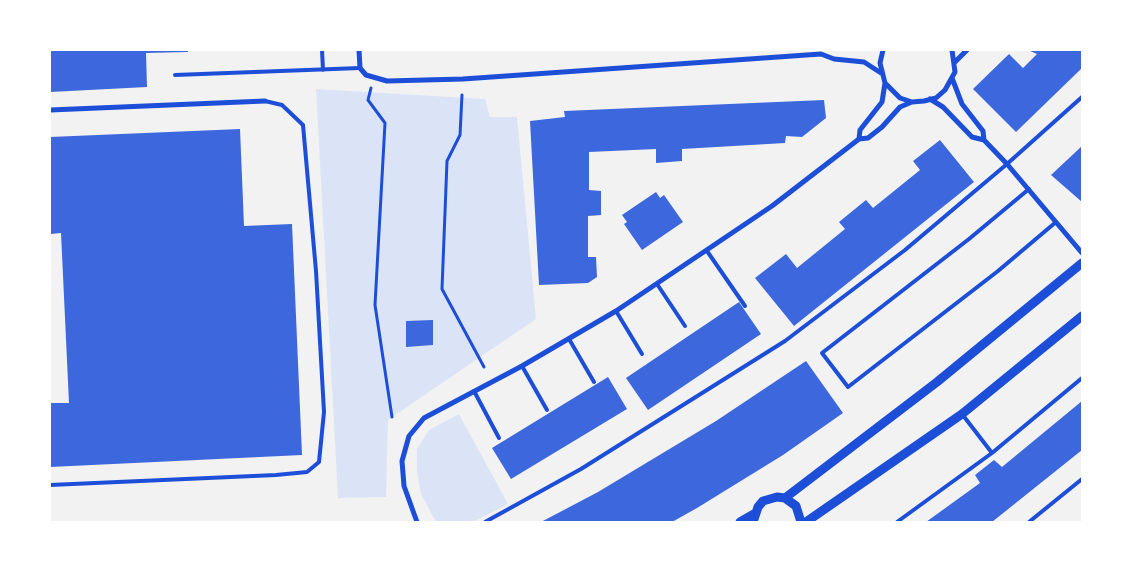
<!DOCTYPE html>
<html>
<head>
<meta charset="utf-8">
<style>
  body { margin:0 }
  #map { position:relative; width:1132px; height:572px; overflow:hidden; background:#f2f2f2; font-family:Roboto,sans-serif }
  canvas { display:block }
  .frame { position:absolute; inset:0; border:51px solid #fff; pointer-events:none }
</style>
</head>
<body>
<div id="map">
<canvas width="1132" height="572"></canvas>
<div class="frame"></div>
</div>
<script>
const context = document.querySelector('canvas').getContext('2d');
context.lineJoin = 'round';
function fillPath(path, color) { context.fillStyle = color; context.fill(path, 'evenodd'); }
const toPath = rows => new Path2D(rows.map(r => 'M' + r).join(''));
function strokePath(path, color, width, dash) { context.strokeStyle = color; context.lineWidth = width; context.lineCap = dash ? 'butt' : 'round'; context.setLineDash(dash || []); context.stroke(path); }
const green = toPath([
  [316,89,485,99,490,117,517,117,536,319,388,420,386,497,338,498],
  [459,414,508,504,473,522,436,522,421,494,417,472,417,449,429,430]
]);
const building = toPath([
  [50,50,188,50,188,52,146,53,147,87,50,92],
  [1028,50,1082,50,1082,68,1016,132,973,89,1009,54,1023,68,1037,54],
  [824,100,826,118,802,137,786,136,785,143,682,149,682,161,656,163,656,149,589,152,589,190,601,191,601,215,588,216,588,257,596,257,597,277,588,283,539,285,530,121,565,117,564,111],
  [240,129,244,226,292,224,302,455,50,467,50,403,69,403,61,233,50,234,50,137],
  [940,140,974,182,794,326,755,278,786,254,797,268,845,229,839,222,866,200,873,208,920,170,913,161],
  [1082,146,1082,202,1051,175],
  [656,192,660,198,664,195,683,222,642,250,624,224,627,222,622,215],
  [739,302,761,334,648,410,626,378],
  [433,320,433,345,406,347,406,321],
  [806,361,843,413,783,455,697,508,672,522,541,522,598,492,716,421],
  [608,377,627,409,511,479,492,448],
  [1082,401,1082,450,992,522,926,522,980,483,975,475,994,460,1002,467]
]);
const path = toPath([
  [371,88,368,100,385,123,375,305,392,417],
  [462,95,460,135,447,161,442,289,484,367]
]);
const service = toPath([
  [322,50,323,70],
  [175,75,360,68],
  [1029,189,969,239,822,353,848,387,998,271,1056,222],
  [707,251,745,306],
  [657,284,685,326],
  [616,311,642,354],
  [569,339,594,382],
  [522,366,547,410],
  [474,391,499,438],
  [962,414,992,453],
  [50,485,276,475,307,472,319,462,324,412,316,271,303,125,282,105,265,101],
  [485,522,581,469,785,341,905,250,1007,164,1082,97],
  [897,522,992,453,1082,378],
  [1029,522,1082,479]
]);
const minor = toPath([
  [359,50,360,68,366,75,387,81,463,79,821,54,834,59,864,62,881,73],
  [883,50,880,63,885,83,900,98,912,102,924,101,936,98,945,90,955,72,952,50],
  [955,62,967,50],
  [952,78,962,104,983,131,984,140],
  [930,99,943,107,972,137,984,140,1007,164,1082,253],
  [50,110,265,101],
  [859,139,860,130,882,102,885,83],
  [417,522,404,486,402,461,409,436,424,418,522,366,616,311,772,206,859,139,868,138,882,127,900,107,912,102]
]);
const tertiary = toPath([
  [785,498,937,382,1082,263],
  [740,522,754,514],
  [753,522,758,507,763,501,777,497,785,498,796,506,801,522],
  [806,522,962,414,1082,316]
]);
fillPath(green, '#dbe4f7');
fillPath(building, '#3d67dc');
strokePath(path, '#1d4ed8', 3);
strokePath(service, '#1d4ed8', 4);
strokePath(minor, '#1d4ed8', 5);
strokePath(tertiary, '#1d4ed8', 9);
</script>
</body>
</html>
